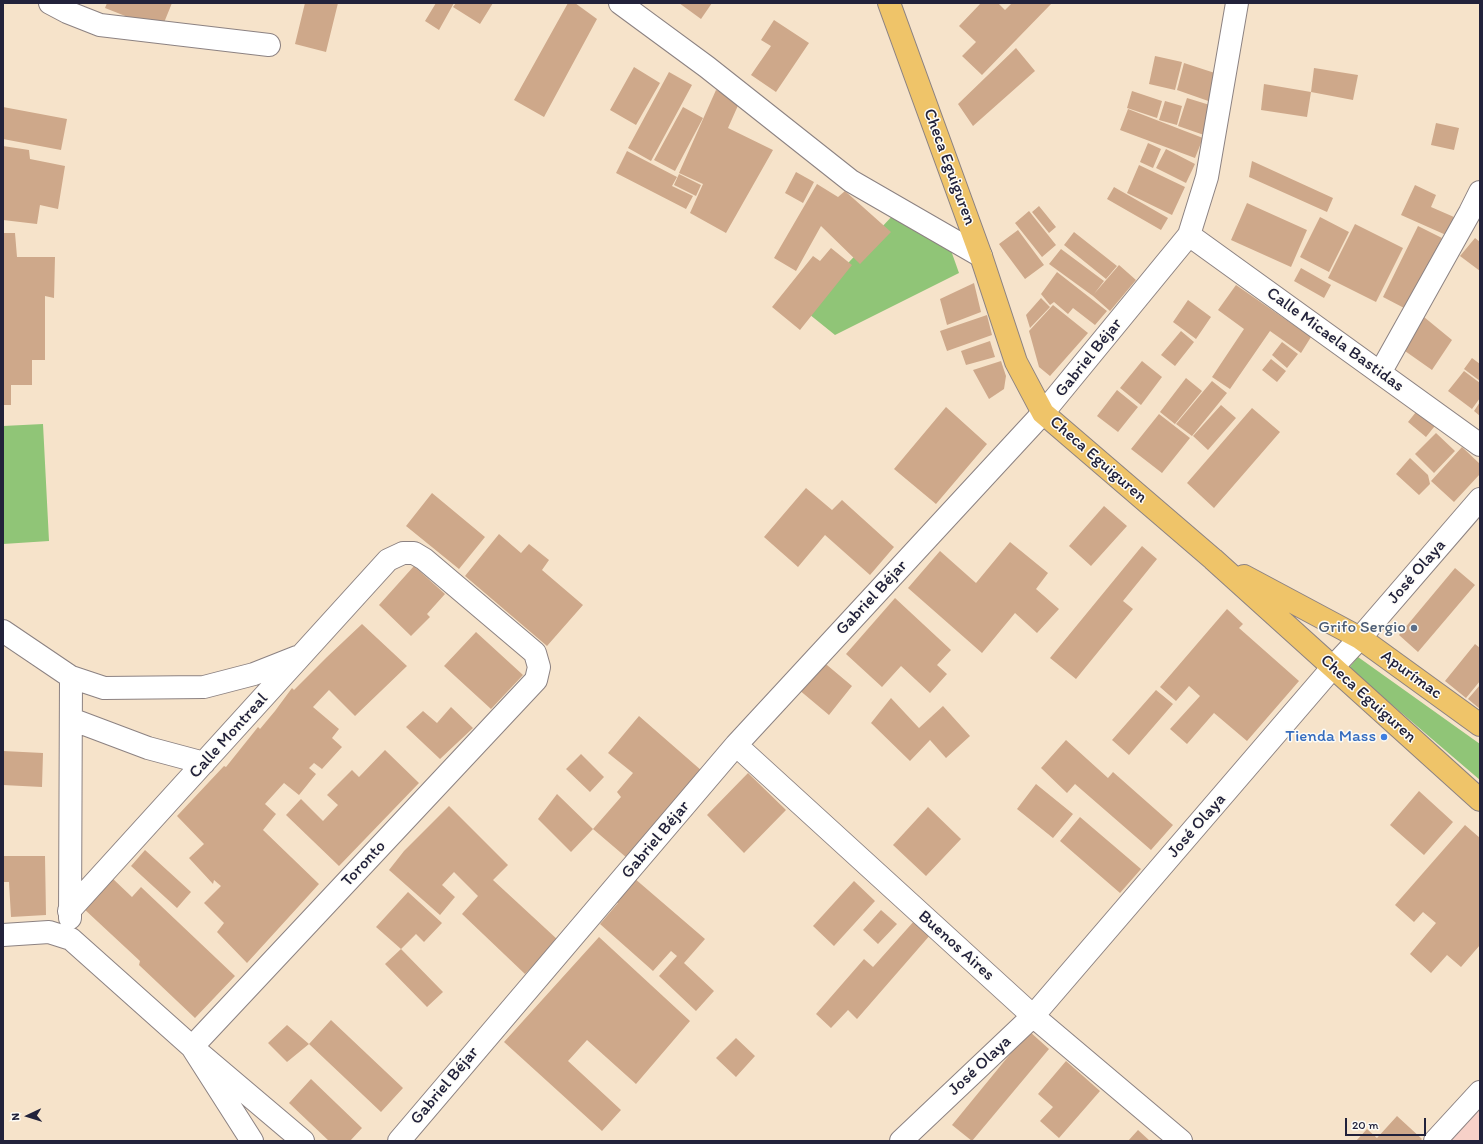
<!DOCTYPE html>
<html>
<head>
<meta charset="utf-8">
<style>
  body { margin:0 }
  #map { position:relative; width:1483px; height:1144px; overflow:hidden; background:#f6e3ca; font-family:Itim,sans-serif }
  canvas { display:block }
  .frame { position:absolute; inset:0; border:4px solid #22223b; pointer-events:none }
  .north { position:absolute; left:8px; top:1096px; width:40px; height:40px; -webkit-text-stroke:3px #fdfcf7; paint-order:stroke; rotate:266deg; font-size:11px; font-weight:700; line-height:16px; text-align:center; color:#22223b }
  .north::after { content:''; display:block; margin:auto; width:14px; height:18px; background:#22223b; clip-path:polygon(50% 0,100% 100%,50% 72%,0 100%) }
  .scale { position:absolute; left:1345px; top:1118px; width:81px; height:18px; box-sizing:border-box; border:2px solid #22223b; border-top:0; padding-left:5px; font-size:12px; line-height:14px; white-space:nowrap; color:#22223b; -webkit-text-stroke:3px #fdfcf7; paint-order:stroke }
</style>
</head>
<body>
<div id="map">
<canvas width="1483" height="1144"></canvas>
<div class="frame"></div>
<div class="north">N</div>
<div class="scale">20 m</div>
</div>
<script>
const context = document.querySelector('canvas').getContext('2d');
context.lineJoin = 'round';
function fillPath(path, color) { context.fillStyle = color; context.fill(path, 'evenodd'); }
const toPath = rows => new Path2D(rows.map(r => 'M' + r).join(''));
function strokePath(path, color, width, dash) { context.strokeStyle = color; context.lineWidth = width; context.lineCap = dash ? 'butt' : 'round'; context.setLineDash(dash || []); context.stroke(path); }
function drawText(font, color, halo, rows, align = 'center') {
  context.font = font + ' Itim,sans-serif'; context.lineWidth = 3; context.setLineDash([]); context.textBaseline = 'middle'; context.strokeStyle = halo; context.fillStyle = color; for (const [text, x, y, turn = 0] of rows) {
    context.save(); context.translate(x, y); context.rotate((+turn || 0) * Math.PI / 180); context.textAlign = isNaN(turn) ? turn : align; if (halo) context.strokeText(text, 0, 0); context.fillText(text, 0, 0); context.restore();
  }
}
const built = toPath([
  [1480,1095,1480,1141,1439,1141]
]);
const green = toPath([
  [895,213,948,242,959,273,835,335,804,310],
  [43,424,49,541,3,544,3,426],
  [1358,657,1480,744,1480,780,1349,668]
]);
const building = toPath([
  [107,3,172,3,161,30,105,8],
  [305,3,338,3,326,52,295,44],
  [436,3,454,3,439,30,425,21],
  [456,3,493,3,480,24,453,7],
  [568,3,575,3,597,19,544,117,514,100],
  [679,3,712,3,701,19],
  [981,3,998,3,1005,10,1012,3,1052,3,982,75,962,56,976,42,959,26],
  [774,20,809,43,776,92,751,75,771,46,761,40],
  [1016,48,1035,71,973,126,958,104],
  [1155,56,1182,62,1175,90,1149,84],
  [1184,63,1221,75,1214,103,1177,90],
  [634,67,660,83,636,125,610,110],
  [1314,68,1358,75,1353,100,1311,92],
  [669,72,692,85,651,161,628,148],
  [1264,84,1311,92,1307,117,1261,110],
  [716,90,740,101,728,128,773,150,726,233,690,213,703,184,679,173],
  [1132,91,1162,101,1157,118,1127,108],
  [1187,98,1213,106,1204,135,1178,126],
  [1165,101,1182,106,1177,125,1159,120],
  [3,107,67,119,61,150,3,139],
  [683,107,703,118,675,171,654,160],
  [1128,109,1203,138,1195,158,1120,130],
  [1436,123,1459,128,1454,150,1431,145],
  [1148,143,1161,149,1153,168,1140,162],
  [3,146,29,150,30,159,65,166,58,209,40,205,37,224,3,220],
  [1166,149,1195,164,1186,183,1156,168],
  [627,151,677,177,672,186,693,196,686,209,616,173],
  [1252,161,1333,198,1327,212,1249,177],
  [1139,165,1185,187,1172,215,1127,193],
  [796,172,814,182,803,203,785,193],
  [679,174,701,185,696,196,674,185],
  [817,184,838,197,845,191,891,232,860,264,821,226,796,271,774,258],
  [1415,185,1436,195,1431,207,1454,217,1446,235,1401,215],
  [1114,187,1168,218,1161,230,1107,199],
  [1247,203,1307,230,1291,267,1231,240],
  [1039,206,1056,227,1049,233,1032,212],
  [1029,211,1056,245,1042,257,1015,223],
  [1320,217,1349,232,1329,272,1300,257],
  [1355,224,1403,248,1376,302,1328,278],
  [1418,226,1442,238,1406,309,1383,297],
  [1018,230,1044,265,1025,279,999,244],
  [1074,232,1117,266,1106,279,1064,245],
  [3,233,15,233,17,257,55,257,54,298,45,296,45,360,32,360,32,385,11,385,11,405,3,405],
  [1475,238,1480,242,1480,271,1460,256],
  [831,248,852,265,800,330,772,307,813,256,820,261],
  [1061,249,1104,281,1094,294,1119,265,1136,280,1110,311,1093,296,1049,264],
  [1301,268,1331,285,1324,298,1294,281],
  [1057,272,1107,311,1095,325,1073,308,1068,314,1054,302,1050,305,1041,294],
  [974,283,981,312,947,325,940,299],
  [1236,285,1311,337,1301,353,1270,331,1230,389,1212,377,1244,329,1218,310],
  [1041,298,1050,307,1030,328,1026,315],
  [1188,300,1211,317,1196,339,1173,322],
  [1053,305,1088,333,1050,376,1039,367,1029,331],
  [987,315,992,335,947,351,940,331],
  [1424,317,1452,340,1432,370,1405,351],
  [1181,331,1194,342,1175,366,1161,355],
  [990,341,995,357,966,365,961,351],
  [1282,342,1298,354,1287,368,1272,355],
  [1472,358,1480,364,1480,381,1464,369],
  [1271,359,1286,371,1277,382,1262,370],
  [1001,361,1006,376,1004,389,989,399,973,370],
  [1142,361,1162,377,1141,405,1120,388],
  [1464,371,1480,383,1480,398,1472,409,1448,391],
  [1186,378,1202,391,1175,424,1160,412],
  [1212,381,1227,393,1192,436,1176,424],
  [1117,390,1138,407,1118,432,1097,416],
  [1480,402,1480,416,1474,411],
  [1221,405,1236,418,1208,450,1193,436],
  [946,407,987,444,936,504,894,469],
  [1420,407,1438,422,1426,437,1408,422],
  [1252,408,1280,432,1214,508,1187,483],
  [1159,414,1190,438,1162,473,1131,449],
  [1436,433,1455,451,1434,473,1415,454],
  [1462,447,1480,464,1480,474,1454,502,1431,481],
  [1410,458,1428,475,1430,484,1419,495,1396,474],
  [806,488,832,510,842,500,894,547,870,575,825,535,798,567,764,537],
  [432,493,485,537,459,569,406,526],
  [1104,506,1127,526,1091,566,1069,546],
  [499,534,521,553,529,544,549,560,542,570,583,605,547,646,465,576],
  [1010,542,1048,573,1036,589,1059,609,1037,633,1015,613,982,653,908,588,940,551,976,583],
  [1142,546,1157,559,1123,601,1133,609,1076,679,1050,658],
  [414,566,445,594,427,614,430,617,411,636,379,605],
  [1455,568,1475,585,1418,652,1399,635],
  [895,598,951,650,937,665,947,674,930,693,901,666,882,687,846,654],
  [1227,609,1243,624,1239,628,1299,681,1247,741,1214,713,1187,744,1170,729,1200,696,1189,686,1176,701,1160,687],
  [362,624,407,666,355,716,329,690,313,707,339,729,332,738,342,747,322,769,314,763,309,768,316,774,299,795,284,783,265,804,276,814,263,830,319,884,247,963,217,932,224,923,204,903,221,886,214,880,213,884,189,858,204,844,177,816,224,766,226,767,258,727,260,729,275,711,292,688,294,690,327,657],
  [476,632,523,675,491,709,444,666],
  [1475,644,1480,648,1480,681,1466,698,1445,681],
  [821,660,852,686,829,715,798,689],
  [1480,685,1480,709,1468,699],
  [1156,690,1173,704,1129,755,1112,740],
  [891,698,919,728,943,706,970,736,946,758,930,740,910,761,871,723],
  [451,707,473,728,440,759,406,727,423,711,437,723],
  [639,716,702,771,627,858,593,829,571,852,538,819,557,794,593,829,621,797,617,792,633,773,608,753],
  [1066,740,1108,778,1113,772,1173,825,1151,850,1075,784,1067,793,1041,768],
  [385,750,419,783,339,866,286,815,301,799,323,821,338,805,327,795,352,770,359,777],
  [3,751,43,753,42,787,3,785],
  [581,754,604,777,590,792,566,769],
  [748,773,786,810,744,853,707,815],
  [1036,784,1073,814,1053,838,1017,809],
  [1419,791,1453,822,1424,855,1390,825],
  [449,806,508,865,493,880,558,940,525,974,462,914,478,896,454,872,442,885,455,897,440,915,389,870,404,851],
  [928,807,961,839,926,876,893,845],
  [1080,817,1141,869,1120,893,1060,841],
  [1465,825,1480,838,1480,945,1461,967,1447,955,1431,973,1410,954,1436,923,1423,912,1414,922,1395,905],
  [145,850,191,892,177,908,131,866],
  [3,856,45,856,46,915,11,917,9,882,3,882],
  [111,877,132,897,141,887,235,976,195,1018,139,965,140,961,83,908],
  [634,878,705,939,684,963,714,991,696,1011,659,976,677,956,671,951,653,971,600,924,618,903,615,902],
  [854,881,875,901,834,946,813,926],
  [408,892,442,923,424,942,416,934,401,949,376,927],
  [881,910,897,924,878,944,863,930],
  [915,920,931,934,857,1019,848,1010,831,1028,816,1014,864,959,873,967],
  [599,937,690,1021,636,1084,587,1040,568,1061,621,1110,602,1131,504,1042],
  [401,949,443,992,427,1007,385,964],
  [331,1020,403,1088,381,1112,309,1044],
  [287,1025,309,1044,287,1062,268,1043],
  [1029,1031,1049,1049,972,1141,952,1125],
  [736,1038,755,1056,736,1077,716,1058],
  [1066,1061,1100,1091,1059,1138,1040,1121,1053,1107,1038,1094],
  [311,1079,362,1128,350,1141,329,1141,289,1103],
  [1397,1116,1422,1139,1420,1141,1356,1141,1367,1129,1377,1138],
  [1138,1130,1150,1141,1128,1141]
]);
const minor = toPath([
  [50,3,67,12,100,25,269,45],
  [620,3,707,67,851,181,981,256],
  [1189,235,1480,445],
  [1380,373,1470,212,1480,192],
  [3,631,71,677,104,688,204,687,254,674,297,657],
  [71,719,148,748,204,763],
  [736,745,1033,1016,1181,1141],
  [69,911,388,560,403,553,414,553,424,559,535,653,539,667,536,680,192,1047,252,1141],
  [70,918,71,677],
  [3,935,49,932,71,939,192,1047,303,1141],
  [399,1141,736,745,1043,413,1189,235,1207,177,1237,3],
  [901,1141,1033,1016,1333,667,1360,638,1480,499],
  [1435,1141,1480,1092]
]);
const primary = toPath([
  [889,3,981,256,1016,362,1043,413,1213,559,1480,800],
  [1244,576,1360,638,1480,725]
]);
const markers = [
  [1414,628,4,"#5c6f8a"],
  [1384,737,4,"#3f7fe0"]
];
const streetNames = [
  ["Checa Eguiguren",949,167,70],
  ["Calle Micaela Bastidas",1335,340,36],
  ["Gabriel Béjar",1089,358,-51],
  ["Checa Eguiguren",1098,460,41],
  ["José Olaya",1417,572,-49],
  ["Gabriel Béjar",872,598,-47],
  ["Apurímac",1411,675,36],
  ["Checa Eguiguren",1368,699,42],
  ["Calle Montreal",229,736,-48],
  ["José Olaya",1197,826,-49],
  ["Gabriel Béjar",656,840,-50],
  ["Toronto",364,864,-47],
  ["Buenos Aires",956,946,42],
  ["José Olaya",980,1066,-43],
  ["Gabriel Béjar",445,1086,-50]
];
const serviceNames = [
  ["Grifo Sergio",1406,628]
];
const shopNames = [
  ["Tienda Mass",1376,737]
];
fillPath(built, '#f7d1c8');
fillPath(green, '#90c577');
fillPath(building, '#cea88a');
strokePath(minor, '#8c8282', 24);
strokePath(primary, '#8c8282', 24);
strokePath(minor, '#fff', 22);
strokePath(primary, '#efc469', 22);
for (const [x, y, r, color] of markers) { const dot = new Path2D(); dot.arc(x, y, r, 0, 2 * Math.PI); context.fillStyle = color; context.fill(dot); strokePath(dot, '#fdfcf7', 1.5); }
drawText('17px', '#22223b', '#fdfcf7', streetNames);
drawText('17px', '#4e5e75', '#fdfcf7', serviceNames, 'right');
drawText('17px', '#366cbe', '#fdfcf7', shopNames, 'right');
</script>
</body>
</html>
